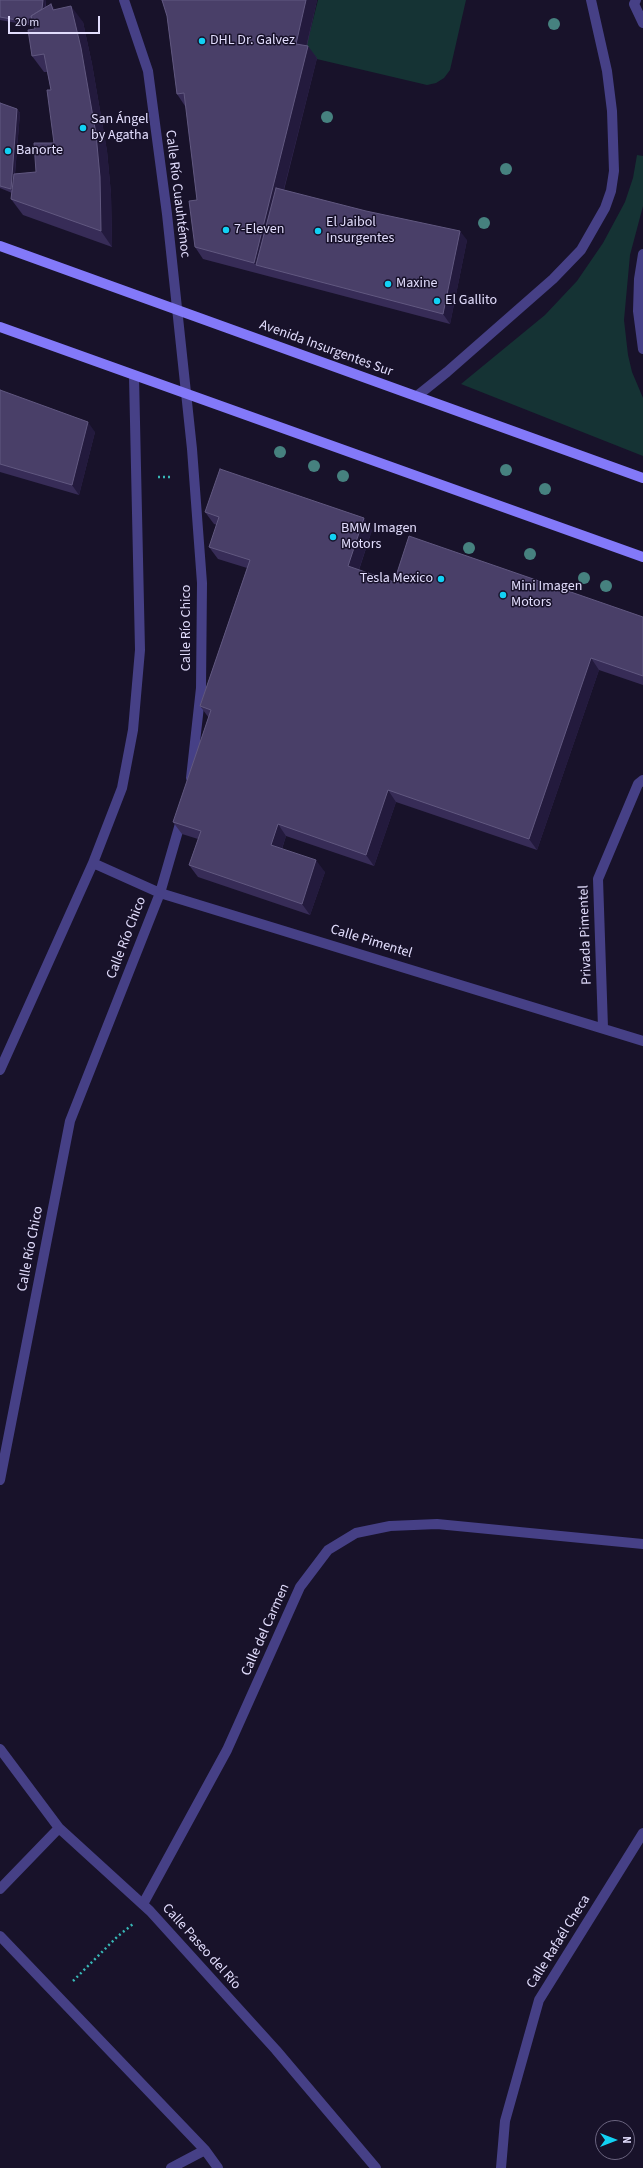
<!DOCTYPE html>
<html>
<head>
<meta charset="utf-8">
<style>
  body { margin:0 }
  #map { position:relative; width:643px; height:2168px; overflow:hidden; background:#18122a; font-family:"Source Sans 3",sans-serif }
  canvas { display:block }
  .north { position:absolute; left:595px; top:2120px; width:40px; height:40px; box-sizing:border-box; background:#18122a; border:1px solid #69637e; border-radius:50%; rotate:90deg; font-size:11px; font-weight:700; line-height:16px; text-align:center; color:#e2ddfd }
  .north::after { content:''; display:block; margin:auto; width:14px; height:18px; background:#12d1f4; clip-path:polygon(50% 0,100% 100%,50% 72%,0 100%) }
  .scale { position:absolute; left:8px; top:16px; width:92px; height:18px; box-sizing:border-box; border:2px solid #e2ddfd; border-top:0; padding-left:5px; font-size:12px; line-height:14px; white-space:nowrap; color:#e2ddfd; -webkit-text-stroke:3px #18122a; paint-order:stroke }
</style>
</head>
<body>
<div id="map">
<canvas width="643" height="2168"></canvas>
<div class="north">N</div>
<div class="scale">20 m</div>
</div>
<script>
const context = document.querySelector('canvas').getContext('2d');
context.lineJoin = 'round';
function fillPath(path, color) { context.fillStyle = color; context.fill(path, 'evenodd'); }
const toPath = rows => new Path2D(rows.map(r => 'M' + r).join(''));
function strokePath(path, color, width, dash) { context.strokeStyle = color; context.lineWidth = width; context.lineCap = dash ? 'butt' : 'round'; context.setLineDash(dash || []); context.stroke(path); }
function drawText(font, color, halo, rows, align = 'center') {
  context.font = font + ' "Source Sans 3",sans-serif'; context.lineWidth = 3; context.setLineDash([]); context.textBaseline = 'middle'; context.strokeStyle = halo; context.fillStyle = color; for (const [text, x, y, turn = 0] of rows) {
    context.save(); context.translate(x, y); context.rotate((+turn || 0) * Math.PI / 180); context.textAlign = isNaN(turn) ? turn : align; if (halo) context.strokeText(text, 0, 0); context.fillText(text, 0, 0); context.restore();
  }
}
const green = toPath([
  [318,0,466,0,450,70,444,78,436,83,427,85,304,56],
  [637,155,643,156,643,206,630,255,624,320,628,355,632,372,643,398,643,456,461,384,545,315,577,281,603,243,625,202,633,178]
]);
const path = toPath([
  [158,477,173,477],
  [73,1981,118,1936,133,1924]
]);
const lane = toPath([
  [636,0,634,4,643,23],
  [643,254,639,279,638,311,643,349],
  [417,396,447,372,553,279,581,250,605,208,611,191,614,171,612,111,607,71,591,0]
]);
const street = toPath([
  [124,0,148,71,167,214,192,449,202,583,201,688,191,778],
  [93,863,160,893,643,1041],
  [603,1028,598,879,638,784,643,780],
  [0,1070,93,863,122,788,133,730,140,650,134,376],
  [0,1480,70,1121,160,893,182,817],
  [0,1749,59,1828,150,1911,276,2050,376,2168],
  [0,1889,59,1828],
  [143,1904,227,1750,300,1587,328,1550,356,1533,390,1526,437,1524,643,1544],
  [0,1936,205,2150,218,2168],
  [171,2168,205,2150],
  [501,2168,505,2121,539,2000,643,1833]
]);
const secondary = toPath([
  [0,246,643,478],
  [0,327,643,557]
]);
const trees = [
  [554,24],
  [327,117],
  [506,169],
  [484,223],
  [280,452],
  [314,466],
  [506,470],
  [343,476],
  [545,489],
  [469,548],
  [530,554],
  [584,578],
  [606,586]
];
const wall = toPath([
  [0,0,46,0,46,7,51,4,55,10,83,22,92,64,107,151,111,194,112,247,23,215,11,199,12,193,0,188,0,103,17,109,20,113,15,174,36,172,54,143,51,90,47,72,44,72,32,56,35,29,34,26,0,20],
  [162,0,317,0,307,46,317,58,284,190,467,240,450,324,203,259,195,247,197,200,186,106,185,106,177,94,167,16],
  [0,390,95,432,79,495,0,472],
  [205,512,372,530,359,570,394,582,643,617,643,685,599,670,537,850,396,802,374,866,286,836,282,849,325,872,310,915,198,877,189,865,198,839,182,834,173,822,209,718,200,706,247,568,218,559,209,547,217,525,214,524]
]);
const shadedWall = toPath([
  [43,0,46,0,43,32,40,28],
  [306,0,317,0,304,56,296,44],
  [51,4,63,20,53,10],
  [71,6,83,22,92,64,107,151,111,194,112,247,101,231],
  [308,46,317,58,264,267,256,265,254,263],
  [17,109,20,113,13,193,11,189],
  [460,231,467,240,450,324,443,314],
  [88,422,95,432,79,495,72,485],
  [364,518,372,530,356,578,348,566],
  [591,658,599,670,537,850,529,839],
  [388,790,396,802,374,866,366,855],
  [278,824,286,836,279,857,271,845],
  [316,860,325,872,310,915,302,904]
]);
const building = toPath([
  [0,0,43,0,42,9,31,16,33,23,0,17,0,0],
  [162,0,306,0,296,44,308,46,254,263,195,247,189,201,197,200,184,93,177,94,167,16,162,0],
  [51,4,53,10,71,6,81,48,96,134,100,177,101,231,11,199,14,174,36,172,34,143,54,143,47,90,51,90,44,54,32,56,28,30,35,29,31,16,51,4],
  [0,103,17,109,11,189,0,186,0,103],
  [276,188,366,211,460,231,443,314,256,265,276,188],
  [0,390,88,422,72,485,0,464,0,390],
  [220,469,364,518,348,566,394,582,409,536,643,617,643,676,591,658,529,839,388,790,366,855,278,824,271,845,316,860,302,904,189,865,201,831,173,822,211,710,200,706,250,560,209,547,219,517,205,512,220,469]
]);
const markers = [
  [202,41,4,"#12d1f4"],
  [83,128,4,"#12d1f4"],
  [8,151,4,"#12d1f4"],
  [226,230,4,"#12d1f4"],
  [318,231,4,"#12d1f4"],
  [388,284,4,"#12d1f4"],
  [437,301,4,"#12d1f4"],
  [333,537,4,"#12d1f4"],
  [441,579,4,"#12d1f4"],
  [503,595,4,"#12d1f4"]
];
const poiNames = [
  ["DHL Dr. Galvez",210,41],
  ["San Ángel",91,120],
  ["by Agatha",91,136],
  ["Banorte",16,151],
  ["El Jaibol",326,223],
  ["Insurgentes",326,239],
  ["7-Eleven",234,230],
  ["Maxine",396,284],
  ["El Gallito",445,301],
  ["BMW Imagen",341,529],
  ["Motors",341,545],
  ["Tesla Mexico",433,579,"right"],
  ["Mini Imagen",511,587],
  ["Motors",511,603]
];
const streetNames = [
  ["Calle Río Cuauhtémoc",177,194,83],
  ["Avenida Insurgentes Sur",326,349,20],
  ["Calle Río Chico",187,628,-90],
  ["Privada Pimentel",586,935,-92],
  ["Calle Río Chico",127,938,-69],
  ["Calle Pimentel",371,942,17],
  ["Calle Río Chico",31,1249,-79],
  ["Calle del Carmen",266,1630,-66],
  ["Calle Rafaél Checa",559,1942,-58],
  ["Calle Paseo del Río",201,1947,48]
];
fillPath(green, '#153334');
strokePath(path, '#37b7b6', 2.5, [2, 3]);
strokePath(lane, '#464086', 10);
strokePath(street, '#464086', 10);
strokePath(secondary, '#8379f9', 10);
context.fillStyle = '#46817f';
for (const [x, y] of trees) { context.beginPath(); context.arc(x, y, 6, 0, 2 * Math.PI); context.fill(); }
fillPath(wall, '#372c57');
fillPath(shadedWall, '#231a3d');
fillPath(building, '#493f68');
strokePath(building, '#615880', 1);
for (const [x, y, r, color] of markers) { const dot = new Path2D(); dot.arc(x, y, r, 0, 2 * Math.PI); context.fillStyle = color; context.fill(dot); strokePath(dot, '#18122a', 1.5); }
drawText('14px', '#e2ddfd', '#18122a', poiNames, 'left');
drawText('14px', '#e2ddfd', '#18122a', streetNames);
</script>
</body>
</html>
